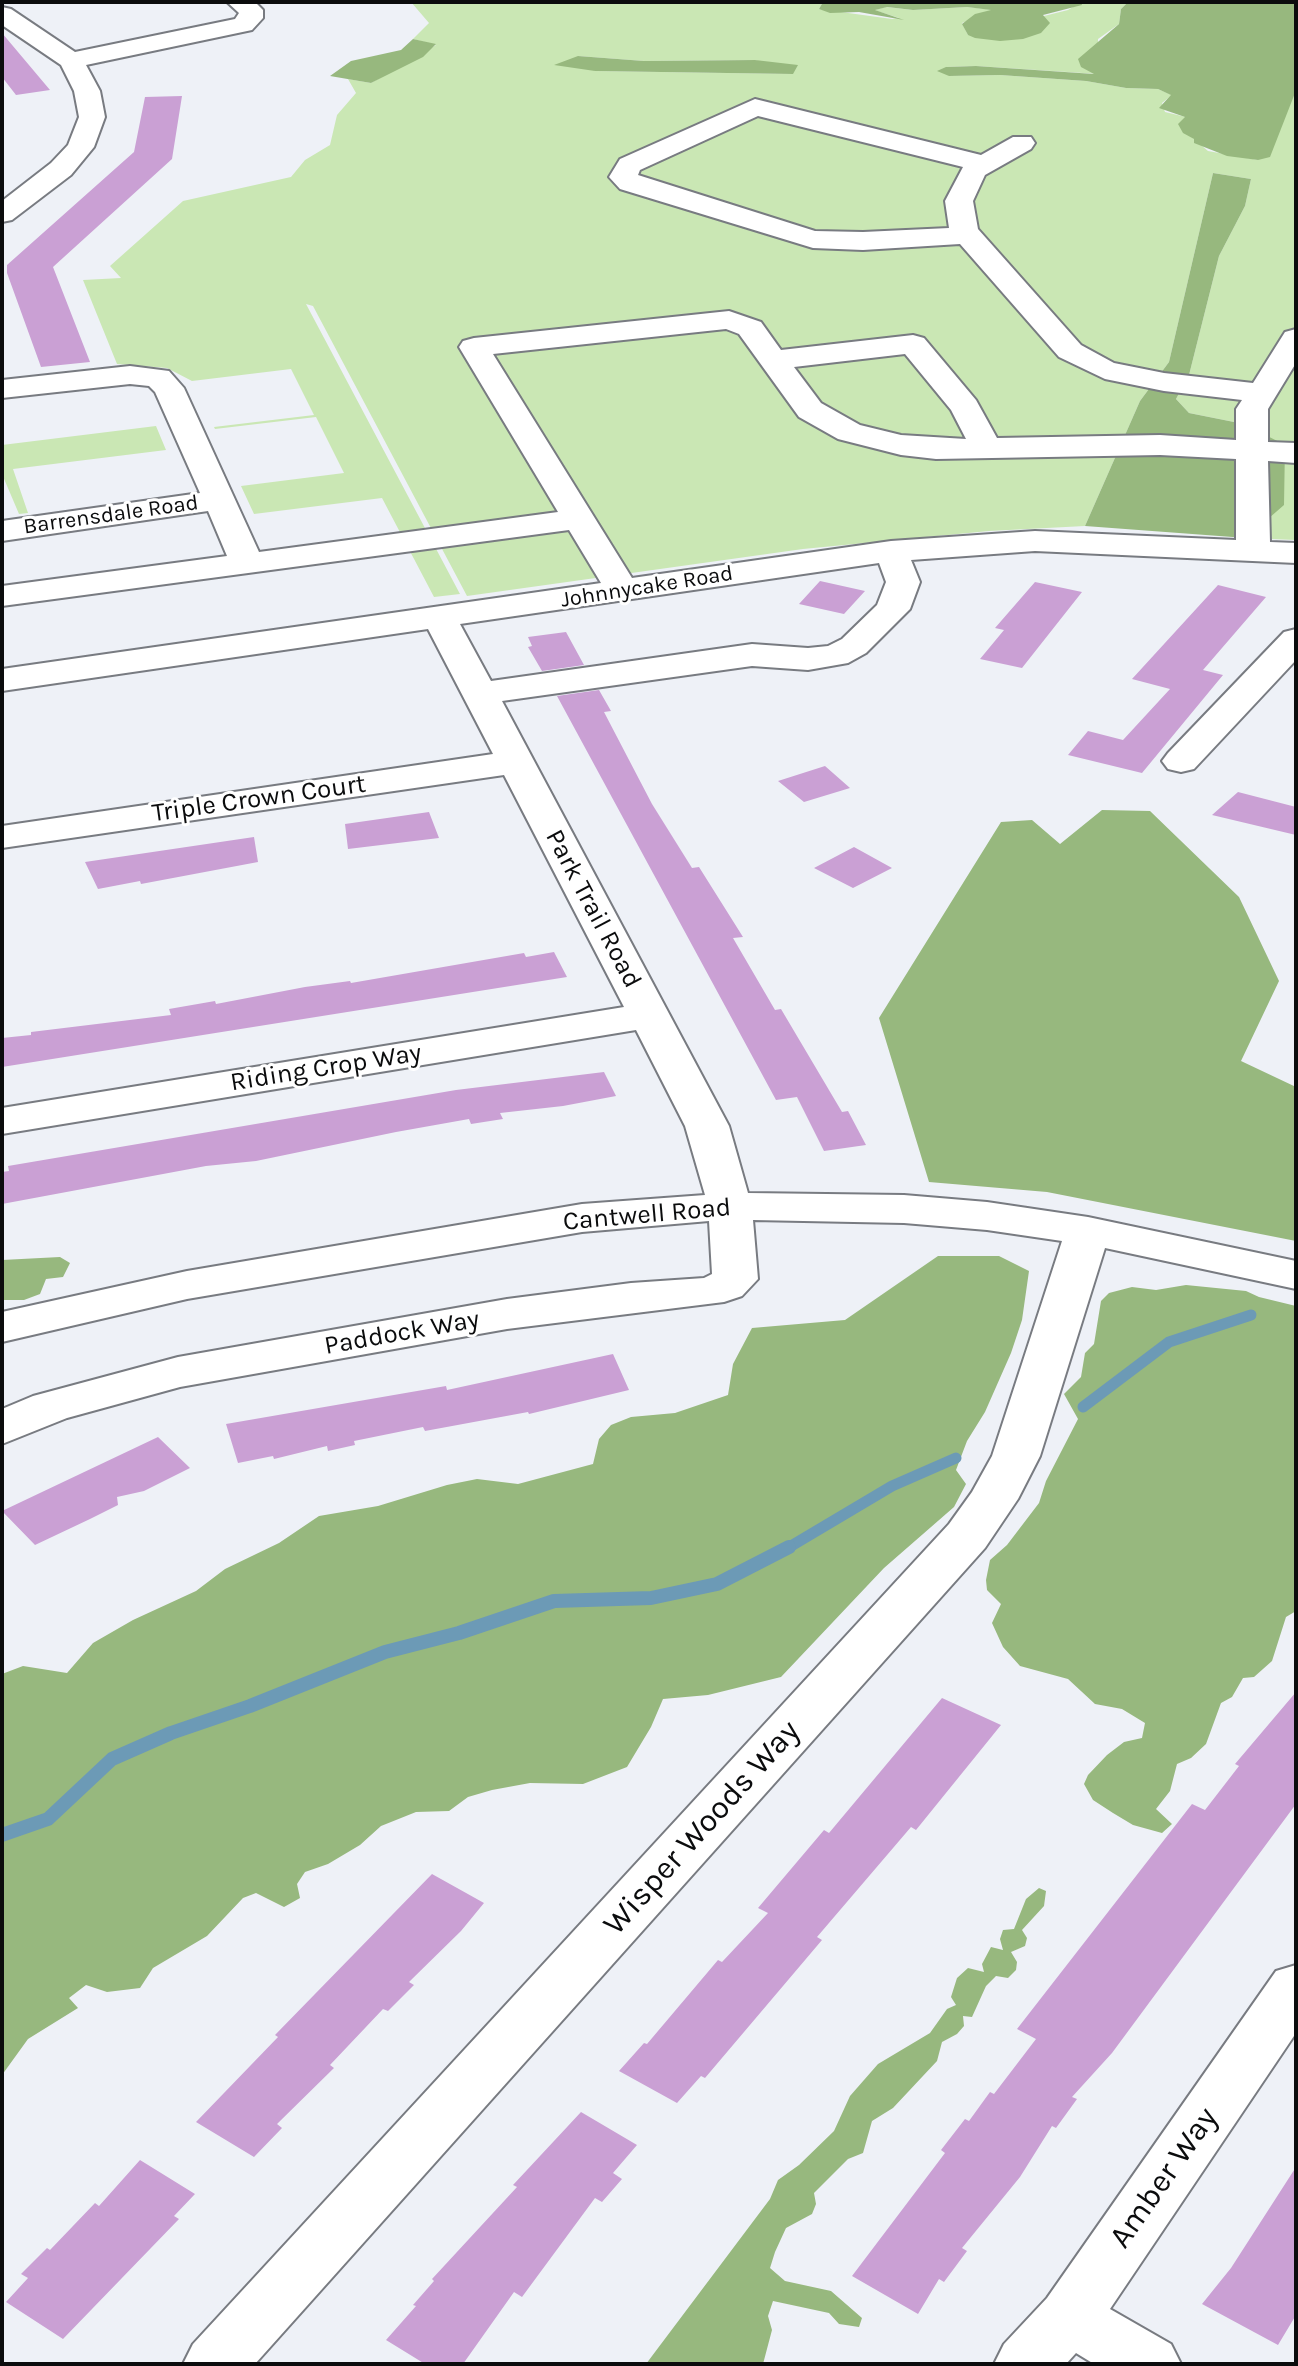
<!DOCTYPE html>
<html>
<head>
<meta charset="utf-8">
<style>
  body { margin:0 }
  #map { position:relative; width:1298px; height:2366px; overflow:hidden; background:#eef1f7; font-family:Karla,sans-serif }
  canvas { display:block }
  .frame { position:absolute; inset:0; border:4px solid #0b0c0d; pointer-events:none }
</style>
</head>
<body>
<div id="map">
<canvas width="1298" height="2366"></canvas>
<div class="frame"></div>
</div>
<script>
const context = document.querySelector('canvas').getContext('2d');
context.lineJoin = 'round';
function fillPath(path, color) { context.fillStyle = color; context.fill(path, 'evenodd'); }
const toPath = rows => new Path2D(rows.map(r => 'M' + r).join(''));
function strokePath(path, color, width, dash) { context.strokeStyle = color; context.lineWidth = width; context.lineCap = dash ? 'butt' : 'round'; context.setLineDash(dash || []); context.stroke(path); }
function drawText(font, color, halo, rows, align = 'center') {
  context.font = font + ' Karla,sans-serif'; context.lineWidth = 6; context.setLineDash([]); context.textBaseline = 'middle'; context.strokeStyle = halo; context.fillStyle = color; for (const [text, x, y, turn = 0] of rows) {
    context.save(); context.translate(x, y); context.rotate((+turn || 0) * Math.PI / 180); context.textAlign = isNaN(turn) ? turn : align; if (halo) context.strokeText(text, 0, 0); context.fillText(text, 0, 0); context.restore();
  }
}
const green = toPath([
  [411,2,823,2,819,9,892,19,899,18,874,10,886,7,913,10,967,7,995,10,962,23,968,35,1068,10,1081,2,1128,2,1121,9,1119,24,1098,39,1098,74,976,66,946,67,949,76,1000,75,1086,81,1126,88,1158,89,1172,95,1162,103,1165,112,1186,117,1194,139,1208,151,1258,160,1295,93,1296,71,1296,540,1246,538,1244,424,1189,413,1176,399,1189,375,1219,256,1245,206,1251,179,1213,173,1169,362,1140,401,1085,526,989,531,803,549,467,596,313,306,306,304,460,594,434,597,382,498,254,514,241,486,344,473,316,417,215,429,214,427,314,415,291,369,192,381,167,368,117,364,83,280,121,278,110,266,183,201,291,177,305,160,330,145,337,115,356,93,348,79,371,83,436,45,413,39,429,23],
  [578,56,644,61,755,60,793,74,595,71],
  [156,426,166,450,13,469,28,513,19,514,2,474,2,445]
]);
const forest = toPath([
  [823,2,1081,2,1082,5,1043,15,1050,23,1041,33,1023,39,1000,41,975,38,968,35,962,24,975,14,991,10,967,7,913,10,887,7,875,10,904,20,859,12,830,13,819,9],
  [1128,2,1296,2,1295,93,1270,157,1258,160,1227,156,1194,143,1194,139,1183,133,1178,124,1185,117,1159,108,1171,95,1158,89,1126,88,1086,81,1000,75,949,76,937,71,946,67,976,66,1094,74,1081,67,1078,59,1119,24,1121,9],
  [413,39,436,44,423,57,371,83,330,76,351,61,401,50],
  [578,56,644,61,755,60,798,65,793,74,595,71,554,65],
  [1213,173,1251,179,1245,206,1219,256,1189,375,1176,399,1189,413,1244,424,1285,445,1284,505,1246,538,1085,526,1140,401,1169,362],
  [1102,810,1150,811,1239,897,1279,981,1241,1061,1296,1087,1296,1241,1047,1192,929,1182,879,1018,1001,822,1032,820,1060,844],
  [938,1256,999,1256,1029,1271,1022,1320,1011,1353,985,1412,967,1441,956,1470,966,1484,954,1507,884,1568,781,1677,708,1695,663,1699,651,1727,627,1767,583,1784,530,1783,492,1790,468,1797,449,1811,416,1812,381,1826,360,1845,328,1864,305,1872,297,1884,300,1898,284,1907,256,1893,243,1898,207,1936,153,1968,140,1988,107,1992,86,1985,69,1998,78,2008,28,2039,2,2075,2,1674,23,1666,67,1673,93,1643,133,1620,196,1591,225,1569,279,1543,319,1516,378,1506,447,1485,477,1479,518,1484,593,1464,599,1439,611,1425,631,1417,675,1413,728,1395,733,1364,752,1328,845,1320],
  [60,1257,70,1263,63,1277,46,1279,40,1294,24,1300,2,1300,2,1260],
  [1186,1285,1246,1291,1259,1297,1296,1306,1296,1611,1286,1617,1272,1661,1254,1677,1243,1678,1232,1697,1221,1703,1206,1744,1191,1758,1177,1764,1170,1791,1156,1809,1172,1824,1162,1833,1133,1825,1113,1813,1093,1800,1084,1784,1088,1775,1107,1755,1124,1742,1142,1738,1145,1723,1122,1709,1095,1704,1068,1679,1020,1666,1003,1647,992,1623,1001,1604,987,1590,986,1580,990,1560,1007,1545,1039,1503,1046,1481,1078,1419,1064,1394,1081,1377,1085,1353,1094,1344,1101,1301,1109,1293,1132,1287,1156,1290],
  [1039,1888,1046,1891,1044,1906,1022,1930,1027,1938,1025,1946,1011,1952,1017,1962,1016,1970,1008,1978,996,1976,986,1986,972,2017,963,2016,964,2026,957,2034,942,2042,937,2061,893,2108,872,2121,863,2153,848,2159,814,2193,816,2204,812,2214,786,2228,775,2252,770,2268,785,2281,831,2291,862,2318,859,2327,839,2324,829,2313,773,2301,768,2316,772,2330,763,2364,646,2364,770,2199,778,2180,799,2165,834,2131,850,2096,878,2064,930,2033,947,2009,956,2005,951,1997,957,1978,968,1968,984,1972,982,1964,991,1947,1003,1950,1000,1939,1003,1930,1014,1929,1026,1899]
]);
const streamFar1 = toPath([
  [1083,1407,1169,1342,1251,1315],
  [786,1549,892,1486,956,1458]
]);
const stream = toPath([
  [2,1835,48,1819,112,1759,171,1733,250,1706,385,1652,459,1633,554,1601,651,1598,717,1584,789,1547]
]);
const building = toPath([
  [2,33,50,90,16,95,2,77],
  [182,96,172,159,53,267,90,362,41,367,7,273,7,265,134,152,145,97],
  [820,581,865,591,844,614,799,604],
  [1035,582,1082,592,1022,668,980,659,1004,630,995,628],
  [1218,585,1266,597,1203,670,1223,675,1142,773,1068,755,1088,731,1123,740,1170,689,1132,679],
  [566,632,584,665,542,671,528,647,532,646,528,637],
  [599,690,611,711,604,712,652,804,692,868,699,867,743,937,733,938,775,1010,781,1009,842,1112,848,1111,866,1145,824,1151,797,1097,776,1100,557,696],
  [825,766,850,788,804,802,778,781],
  [1238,792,1296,807,1296,835,1212,815],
  [429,812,439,838,348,849,345,824],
  [254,837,258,862,141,884,140,881,98,889,85,862],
  [854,847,892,868,853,888,814,868],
  [554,952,567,977,2,1067,2,1038,31,1035,31,1032,171,1015,169,1009,215,1001,216,1004,305,987,350,981,351,983,524,953,526,957],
  [604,1072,616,1096,563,1106,500,1113,503,1119,471,1124,469,1119,396,1132,256,1161,206,1166,2,1204,2,1172,9,1171,8,1166,456,1090],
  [613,1354,629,1390,529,1414,528,1412,425,1431,423,1427,354,1441,355,1445,328,1451,327,1446,274,1459,273,1456,238,1463,226,1424,446,1386,447,1390],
  [158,1437,190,1468,144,1491,117,1497,118,1505,90,1519,35,1545,2,1511],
  [1296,1692,1296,1804,1112,2053,1072,2097,1077,2099,1056,2128,1052,2126,1020,2177,962,2248,967,2251,944,2282,939,2279,918,2314,852,2276,945,2153,941,2150,965,2119,969,2121,990,2092,994,2094,1036,2039,1017,2029,1192,1804,1205,1810,1239,1766,1235,1764],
  [942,1698,1001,1725,916,1830,911,1827,817,1937,822,1940,705,2078,701,2076,677,2103,619,2071,644,2043,647,2044,718,1960,722,1962,768,1913,758,1908,824,1830,829,1833],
  [432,1874,484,1903,461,1931,409,1982,414,1985,388,2011,383,2009,330,2065,334,2068,277,2124,282,2128,254,2157,196,2122,278,2037,275,2035],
  [581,2112,637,2145,613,2173,622,2179,602,2202,595,2198,522,2297,514,2292,463,2364,425,2364,386,2340,416,2306,413,2305,434,2281,432,2279,517,2187,513,2185],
  [140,2160,195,2194,174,2216,179,2219,63,2339,6,2302,28,2278,21,2274,47,2248,50,2250,95,2203,99,2206],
  [1296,2167,1296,2315,1278,2345,1202,2304,1231,2268]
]);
const minor = toPath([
  [227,2,255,2,263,10,263,18,252,30,86,65,100,91,105,117,94,147,71,175,12,220,2,222,2,201,51,163,68,145,79,117,74,91,61,65,2,25,2,7,11,9,75,52,235,19,239,13,227,2],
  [755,99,981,155,1013,137,1031,137,1035,143,1031,149,985,175,973,201,978,229,1081,345,1114,363,1164,373,1253,383,1285,332,1296,329,1296,363,1268,409,1268,442,1296,443,1296,463,1268,461,1270,542,1296,543,1296,563,1035,551,911,560,920,582,910,609,866,653,848,663,808,670,752,666,502,701,729,1126,748,1193,904,1195,987,1202,1088,1217,1296,1261,1296,1289,1105,1248,1040,1456,1018,1499,985,1548,255,2364,183,2364,193,2344,949,1524,972,1492,992,1456,1062,1241,987,1230,904,1223,753,1220,758,1279,742,1296,724,1302,507,1329,180,1387,67,1418,2,1444,2,1409,33,1396,178,1357,507,1299,631,1283,704,1278,712,1274,709,1221,582,1232,187,1299,2,1342,2,1312,187,1271,582,1204,705,1195,685,1126,636,1030,2,1134,2,1108,624,1007,504,775,2,848,2,826,493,754,428,629,2,691,2,669,601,583,569,530,2,606,2,586,227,556,208,511,2,541,2,521,200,493,155,392,149,386,130,384,2,398,2,380,130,366,169,371,184,388,259,552,558,512,459,347,463,341,474,338,729,311,761,322,781,350,913,335,924,338,976,400,997,438,1160,435,1236,440,1236,409,1242,400,1164,391,1105,379,1059,357,960,244,863,250,813,248,620,189,609,177,620,159,755,99],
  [758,116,963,167,945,201,949,228,863,232,815,231,638,175,640,170,758,116],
  [726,329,739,334,799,417,838,439,901,455,936,459,1160,455,1236,459,1236,540,1035,531,891,541,632,578,493,354,726,329],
  [905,354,951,410,966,439,901,435,860,425,821,403,794,367,905,354],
  [879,563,886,582,877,605,842,639,828,646,808,648,752,644,491,681,460,624,879,563],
  [1296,629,1296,660,1194,769,1181,772,1168,769,1162,761,1168,753,1284,632,1296,629],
  [1296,1965,1296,2033,1110,2309,1171,2344,1181,2364,1094,2364,1076,2353,1066,2364,994,2364,1004,2344,1047,2298,1276,1971,1296,1965]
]);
const farStreetnames = [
  ["Barrensdale Road",111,515,-8],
  ["Johnnycake Road",647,587,-9]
];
const streetNames = [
  ["Triple Crown Court",259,799,-8],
  ["Park Trail Road",593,909,62],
  ["Riding Crop Way",326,1068,-9],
  ["Cantwell Road",647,1215,-5],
  ["Paddock Way",402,1333,-10]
];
const nearStreetnames = [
  ["Wisper Woods Way",702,1828,-48],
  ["Amber Way",1164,2178,-55]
];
fillPath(green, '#cae7b4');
fillPath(forest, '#97b87e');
strokePath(streamFar1, '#6c9ab6', 11);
strokePath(stream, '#6c9ab6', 14);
fillPath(building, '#caa0d4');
strokePath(minor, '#787b81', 4);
fillPath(minor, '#fff');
drawText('22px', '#0b0c0d', '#fff', farStreetnames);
drawText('26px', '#0b0c0d', '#fff', streetNames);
drawText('32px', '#0b0c0d', '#fff', nearStreetnames);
</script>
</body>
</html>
